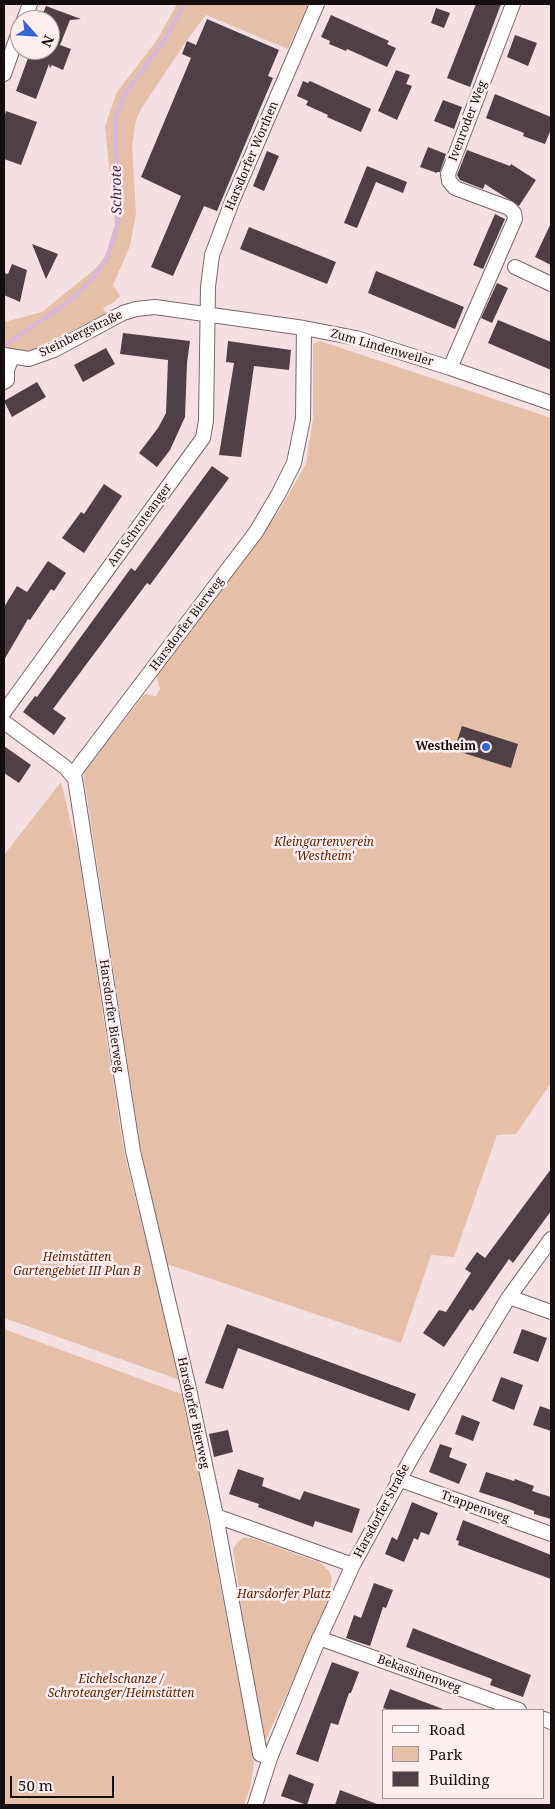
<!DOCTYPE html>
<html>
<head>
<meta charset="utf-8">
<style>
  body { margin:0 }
  #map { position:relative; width:555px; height:1809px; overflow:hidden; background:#f4e0e2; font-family:"Noto Serif",serif }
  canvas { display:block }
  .frame { position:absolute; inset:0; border:5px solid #150e0f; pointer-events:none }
  .legend { position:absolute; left:382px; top:1709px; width:162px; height:90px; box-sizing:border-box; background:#ffeef0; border:1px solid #a19496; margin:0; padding:6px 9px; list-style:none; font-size:15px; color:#150e0f }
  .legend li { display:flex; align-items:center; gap:10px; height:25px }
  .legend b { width:25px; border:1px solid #a19496 }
  .north { position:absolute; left:10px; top:10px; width:50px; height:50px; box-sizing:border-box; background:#ffeef0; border:1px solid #a19496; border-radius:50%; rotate:116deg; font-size:14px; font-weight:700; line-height:20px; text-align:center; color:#150e0f }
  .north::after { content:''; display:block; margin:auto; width:18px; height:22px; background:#3666d5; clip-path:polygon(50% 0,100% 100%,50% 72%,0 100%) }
  .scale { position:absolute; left:10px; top:1776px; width:104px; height:22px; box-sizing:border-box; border:2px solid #150e0f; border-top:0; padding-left:6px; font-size:15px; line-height:18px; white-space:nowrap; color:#150e0f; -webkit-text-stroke:4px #ffeef0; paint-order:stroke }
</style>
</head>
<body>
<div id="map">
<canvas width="555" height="1809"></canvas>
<div class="frame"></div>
<ul class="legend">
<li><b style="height:6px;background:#fff"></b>Road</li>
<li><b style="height:14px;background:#e6bfa9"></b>Park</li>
<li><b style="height:14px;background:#4f4047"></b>Building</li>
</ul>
<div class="north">N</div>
<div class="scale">50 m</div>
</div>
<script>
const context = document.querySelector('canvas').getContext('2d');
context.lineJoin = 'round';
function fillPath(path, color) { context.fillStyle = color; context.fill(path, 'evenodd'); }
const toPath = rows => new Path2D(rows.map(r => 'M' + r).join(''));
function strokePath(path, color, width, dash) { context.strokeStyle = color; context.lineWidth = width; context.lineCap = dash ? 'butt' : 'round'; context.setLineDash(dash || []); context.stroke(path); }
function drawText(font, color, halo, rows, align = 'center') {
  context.font = font + ' "Noto Serif",serif'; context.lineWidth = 5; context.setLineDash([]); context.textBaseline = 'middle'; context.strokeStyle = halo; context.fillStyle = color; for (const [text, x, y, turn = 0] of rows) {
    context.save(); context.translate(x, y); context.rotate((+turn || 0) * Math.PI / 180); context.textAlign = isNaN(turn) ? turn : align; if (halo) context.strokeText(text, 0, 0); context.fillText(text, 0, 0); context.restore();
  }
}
const green = toPath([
  [177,4,308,4,288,49,206,15,187,40,141,109,136,120,132,145,136,213,130,246,113,285,120,296,114,302,103,308,106,314,32,350,23,352,4,350,4,322,42,312,95,269,106,255,115,224,105,126,117,92,157,40],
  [320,341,551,418,551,1083,516,1134,497,1135,454,1257,431,1255,401,1343,167,1264,141,1150,83,772,145,694,156,696,160,689,156,676,279,511,306,464,313,419,313,344],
  [61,782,78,852,124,1152,180,1380,4,1318,4,855],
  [4,1329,184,1395,254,1763,250,1788,244,1805,4,1805],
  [243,1538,251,1538,321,1563,329,1571,332,1579,329,1592,333,1594,266,1739,260,1736,233,1549,237,1543]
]);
const stream = toPath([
  [4,346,72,299,94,277,106,260,113,240,118,222,115,124,116,116,125,94,164,41,184,4]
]);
const building = toPath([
  [476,4,501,4,470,87,447,78],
  [46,6,81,19,70,20,60,45,71,49,63,70,52,65,50,68,49,64,36,99,16,91,31,50,50,50,50,20,40,20],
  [436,8,450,13,444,28,431,23],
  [331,15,389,41,387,44,396,48,387,67,347,49,346,51,329,44,330,41,321,37],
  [207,19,279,50,268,76,273,78,217,211,204,206,173,276,151,267,181,196,141,177,191,58,182,54,187,41,196,45],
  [515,35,537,43,528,66,507,57],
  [396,70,410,75,406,84,412,86,397,120,378,111],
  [303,81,308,83,310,81,371,109,361,132,327,117,328,115,306,105,308,101,297,96],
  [495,94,551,117,551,129,545,144,523,136,524,133,486,118],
  [443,100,462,107,454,129,434,121],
  [6,111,37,122,21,165,4,159,4,118],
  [428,147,446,154,440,172,437,172,437,173,420,167],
  [467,150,510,166,511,164,536,180,519,206,485,184,483,189,460,180,457,175],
  [267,151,279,156,264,191,253,186],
  [367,166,407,182,403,193,376,182,357,228,344,223],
  [495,214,505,219,483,269,473,265],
  [551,223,551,265,535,257],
  [249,227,336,262,327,284,240,249],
  [32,244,58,254,46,279],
  [12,264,27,270,20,302,4,295,4,273,8,274],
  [376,271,464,307,455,329,368,293],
  [497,283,508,288,492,323,481,318],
  [498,320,551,342,551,370,488,343],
  [123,333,190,341,187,363,185,417,170,450,157,467,139,453,158,428,166,413,168,360,120,354],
  [228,341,291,350,289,370,254,366,241,457,219,455,234,363,226,362],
  [106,348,115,364,83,382,74,365],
  [37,382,46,397,12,417,4,401],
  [212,466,229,478,150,585,147,583,53,709,66,718,54,735,23,712,35,696,37,697,131,568,135,571],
  [104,484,122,496,84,553,62,538,81,512,84,514],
  [48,561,66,573,54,591,51,589,30,620,28,619,4,660,4,607,17,586,27,592],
  [462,726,518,744,511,768,454,750],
  [4,746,31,765,19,783,4,773],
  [551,1169,551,1211,513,1263,509,1259,473,1311,470,1309,444,1347,423,1333,439,1310,446,1312,471,1273,465,1269,477,1252,485,1258],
  [227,1324,416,1394,409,1411,238,1348,223,1389,205,1383],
  [522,1329,547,1338,538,1362,513,1353],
  [501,1377,523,1385,514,1410,492,1401],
  [540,1406,551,1410,551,1431,533,1425],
  [462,1415,480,1422,473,1441,455,1434],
  [228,1430,233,1452,214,1457,209,1434],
  [440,1444,452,1448,449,1457,467,1464,459,1484,429,1472],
  [238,1469,264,1478,262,1486,300,1500,304,1491,360,1509,352,1533,315,1521,313,1527,258,1507,259,1504,229,1494],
  [486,1472,514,1481,515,1479,534,1486,532,1491,551,1497,551,1519,534,1514,534,1511,507,1501,479,1492],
  [412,1502,438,1513,429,1535,421,1532,418,1540,414,1538,404,1562,385,1554,392,1537,397,1540],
  [463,1520,551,1555,551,1579,458,1545,459,1541,456,1540],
  [374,1583,393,1590,386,1608,383,1607,370,1646,346,1638,354,1615,361,1618],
  [413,1628,531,1675,523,1697,490,1685,492,1679,406,1647],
  [332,1662,359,1672,351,1693,349,1693,338,1725,331,1723,318,1762,296,1754],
  [390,1689,443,1709,443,1710,390,1710,383,1708],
  [289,1774,314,1784,307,1805,281,1796],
  [340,1790,377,1804,377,1805,335,1805]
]);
const minor = toPath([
  [24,20,30,4],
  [4,74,20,29],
  [515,267,551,284],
  [4,355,29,359,54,350,123,313,136,309,155,307,304,328,356,338,450,368,551,403],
  [450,368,515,219,514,213,509,208,455,188,449,181,448,174,513,4],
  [4,382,7,380,7,370,12,357],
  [4,712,203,438,206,421,208,287,212,255,233,199,317,4],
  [4,722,65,767,75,779,133,1151,189,1389,216,1516,260,1754,270,1758],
  [73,774,256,532,279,493,294,463,303,419,304,328],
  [509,1297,551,1312],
  [398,1479,551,1534],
  [216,1516,353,1565],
  [319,1638,519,1710],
  [544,1719,551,1722],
  [255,1805,270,1758,315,1648,353,1565,413,1455,509,1297,551,1239]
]);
const markers = [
  [486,747,5,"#3666d5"]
];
const streetNames = [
  ["Ivenroder Weg",468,121,-69],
  ["Harsdorfer Worthen",252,156,-67],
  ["Steinbergstraße",81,334,-26],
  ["Zum Lindenweiler",382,348,16],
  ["Am Schroteanger",140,525,-54],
  ["Harsdorfer Bierweg",187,624,-53],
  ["Harsdorfer Bierweg",111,1016,82],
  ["Harsdorfer Bierweg",193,1413,78],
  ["Trappenweg",475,1507,20],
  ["Harsdorfer Straße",382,1511,-62],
  ["Bekassinenweg",419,1674,20]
];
const poiNames = [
  ["Westheim",476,747]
];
const parkNames = [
  ["Kleingartenverein",324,843],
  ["'Westheim'",324,857],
  ["Heimstätten",77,1258],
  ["Gartengebiet III Plan B",77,1272],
  ["Harsdorfer Platz",284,1595],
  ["Eichelschanze /",121,1680],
  ["Schroteanger/Heimstätten",121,1694]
];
const waterNames = [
  ["Schrote",117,190,-91]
];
fillPath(green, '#e6bfa9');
strokePath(stream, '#dab7d9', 4.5);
fillPath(building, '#4f4047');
strokePath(minor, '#79686a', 16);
strokePath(minor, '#fff', 14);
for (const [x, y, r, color] of markers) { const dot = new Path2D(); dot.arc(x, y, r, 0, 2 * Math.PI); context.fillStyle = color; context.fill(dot); strokePath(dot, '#ffeef0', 2); }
drawText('12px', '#150e0f', '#ffeef0', streetNames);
drawText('bold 12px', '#150e0f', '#ffeef0', poiNames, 'right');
drawText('italic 12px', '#5b2600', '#ffeef0', parkNames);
drawText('italic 14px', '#4e234f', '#ffeef0', waterNames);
</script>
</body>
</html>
